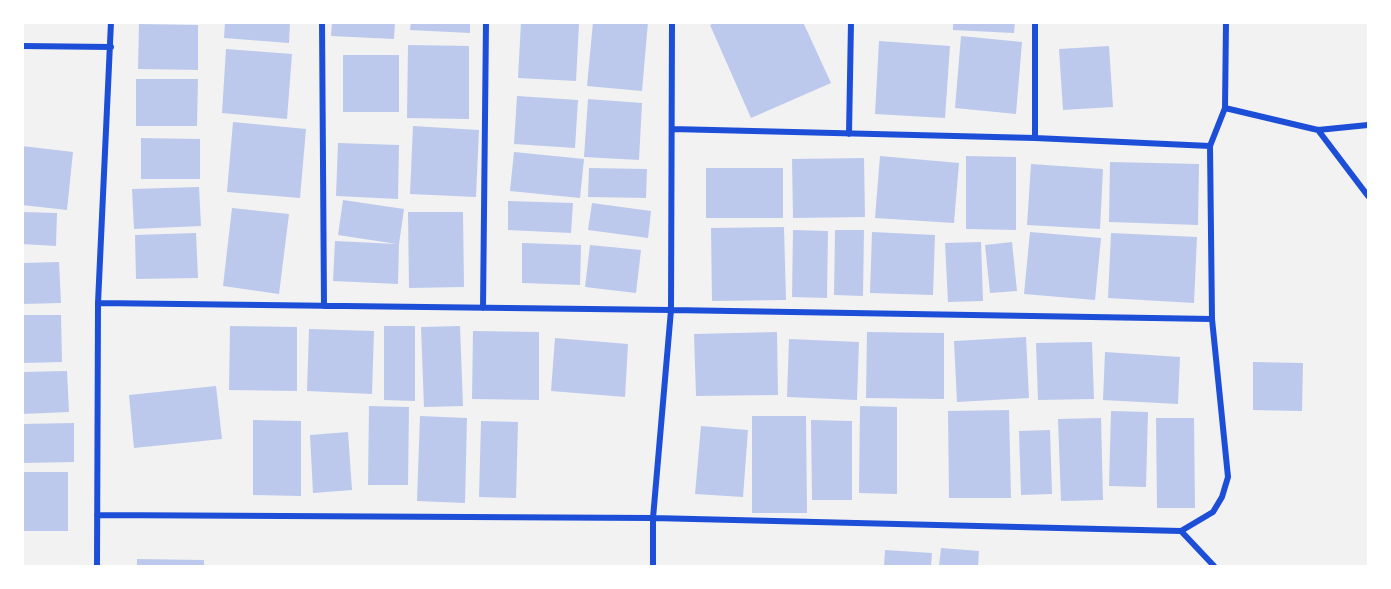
<!DOCTYPE html>
<html>
<head>
<meta charset="utf-8">
<style>
  body { margin:0 }
  #map { position:relative; width:1391px; height:589px; overflow:hidden; background:#f2f2f2; font-family:"Crimson Pro",serif }
  canvas { display:block }
  .frame { position:absolute; inset:0; border:24px solid #fff; pointer-events:none }
</style>
</head>
<body>
<div id="map">
<canvas width="1391" height="589"></canvas>
<div class="frame"></div>
</div>
<script>
const context = document.querySelector('canvas').getContext('2d');
context.lineJoin = 'round';
function fillPath(path, color) { context.fillStyle = color; context.fill(path, 'evenodd'); }
const toPath = rows => new Path2D(rows.map(r => 'M' + r).join(''));
function strokePath(path, color, width, dash) { context.strokeStyle = color; context.lineWidth = width; context.lineCap = dash ? 'butt' : 'round'; context.setLineDash(dash || []); context.stroke(path); }
const building = toPath([
  [225,22,290,22,289,43,224,38],
  [332,22,395,22,394,39,331,36],
  [411,22,470,22,470,33,410,30],
  [521,22,553,22,579,24,576,81,518,78],
  [593,22,648,22,642,91,587,86],
  [716,22,803,22,831,83,751,118,710,25],
  [953,22,1015,22,1014,33,953,30],
  [139,24,198,25,198,70,138,69],
  [961,36,1022,42,1016,114,955,108],
  [879,41,950,46,945,118,875,114],
  [408,45,469,46,469,119,407,118],
  [1109,46,1113,107,1063,110,1059,49],
  [226,49,292,54,287,119,222,113],
  [343,55,399,55,399,112,343,112],
  [136,79,198,79,197,126,136,126],
  [517,96,578,100,575,148,514,144],
  [588,99,642,103,639,160,584,157],
  [233,122,306,129,300,198,227,192],
  [413,126,479,130,476,197,410,194],
  [141,138,200,139,200,179,141,179],
  [338,143,399,145,398,199,336,196],
  [22,146,73,152,67,210,22,205],
  [514,152,584,159,580,198,510,191],
  [880,156,959,163,954,223,875,218],
  [966,156,1016,157,1016,230,966,229],
  [864,158,865,217,793,218,792,159],
  [1110,162,1199,164,1198,225,1109,222],
  [1031,164,1103,169,1100,229,1027,225],
  [589,168,647,169,646,198,588,197],
  [706,168,783,168,783,218,706,218],
  [199,187,201,226,134,229,132,189],
  [343,200,404,209,399,244,398,284,333,281,335,241,397,244,338,235],
  [508,201,573,203,571,233,508,230],
  [592,203,651,211,648,238,588,230],
  [232,208,289,214,279,294,223,286],
  [22,212,57,213,56,246,22,244],
  [408,212,463,212,464,287,409,288],
  [784,227,786,300,712,301,711,228],
  [793,230,828,231,827,298,792,297],
  [835,230,864,230,863,296,834,295],
  [872,232,935,235,933,295,870,293],
  [1030,232,1101,238,1095,300,1024,294],
  [196,233,198,278,136,279,135,235],
  [1111,233,1197,237,1194,303,1108,298],
  [981,242,983,301,948,302,945,243],
  [1012,242,1017,291,990,293,985,245],
  [522,243,581,245,580,285,522,283],
  [590,245,641,250,636,293,585,287],
  [59,262,61,303,22,304,22,263],
  [22,315,61,315,62,362,22,363],
  [230,326,297,327,297,391,229,390],
  [384,326,415,326,415,401,384,400],
  [460,326,463,406,424,407,421,327],
  [309,329,374,331,372,394,307,391],
  [473,331,539,332,539,400,472,399],
  [777,332,778,395,696,396,694,334],
  [867,332,944,333,944,399,866,398],
  [1026,337,1029,398,957,402,954,341],
  [555,338,628,344,625,397,551,391],
  [789,339,859,342,857,400,787,397],
  [1092,342,1094,399,1038,400,1036,343],
  [1105,352,1180,357,1178,404,1103,400],
  [1253,362,1303,363,1302,411,1253,410],
  [67,371,69,412,22,414,22,372],
  [216,386,222,439,134,448,129,395],
  [369,406,409,407,408,485,368,485],
  [860,406,897,407,897,494,859,493],
  [1009,410,1011,498,949,498,948,411],
  [1111,411,1148,412,1146,487,1109,486],
  [420,416,467,418,465,503,417,501],
  [752,416,806,416,807,513,752,513],
  [1101,418,1103,500,1061,501,1058,419],
  [1156,418,1194,418,1195,508,1157,508],
  [253,420,301,421,301,496,253,495],
  [811,420,852,421,852,500,812,500],
  [481,421,518,422,516,498,479,497],
  [74,423,74,462,22,463,22,424],
  [701,426,748,430,743,497,695,494],
  [1050,430,1052,494,1021,495,1019,431],
  [348,432,352,490,313,493,310,435],
  [22,472,68,472,68,531,22,531],
  [941,548,979,551,978,566,939,566],
  [885,550,932,553,931,566,884,566],
  [137,559,204,560,204,566,137,566]
]);
const minor = toPath([
  [322,22,324,306],
  [22,46,111,47],
  [1225,108,1318,130,1368,125],
  [672,129,1035,138,1210,146],
  [1318,130,1368,196],
  [849,134,851,22],
  [1035,138,1035,22],
  [98,303,671,310,1212,319],
  [483,308,486,22],
  [97,515,653,518,1181,531,1213,512,1222,497,1228,477,1212,319,1210,146,1225,108,1226,22],
  [1181,531,1214,566],
  [97,566,98,303,111,22],
  [653,566,653,518,671,310,672,22]
]);
fillPath(building, '#bdc9ec');
strokePath(minor, '#1d4ed8', 6);
</script>
</body>
</html>
